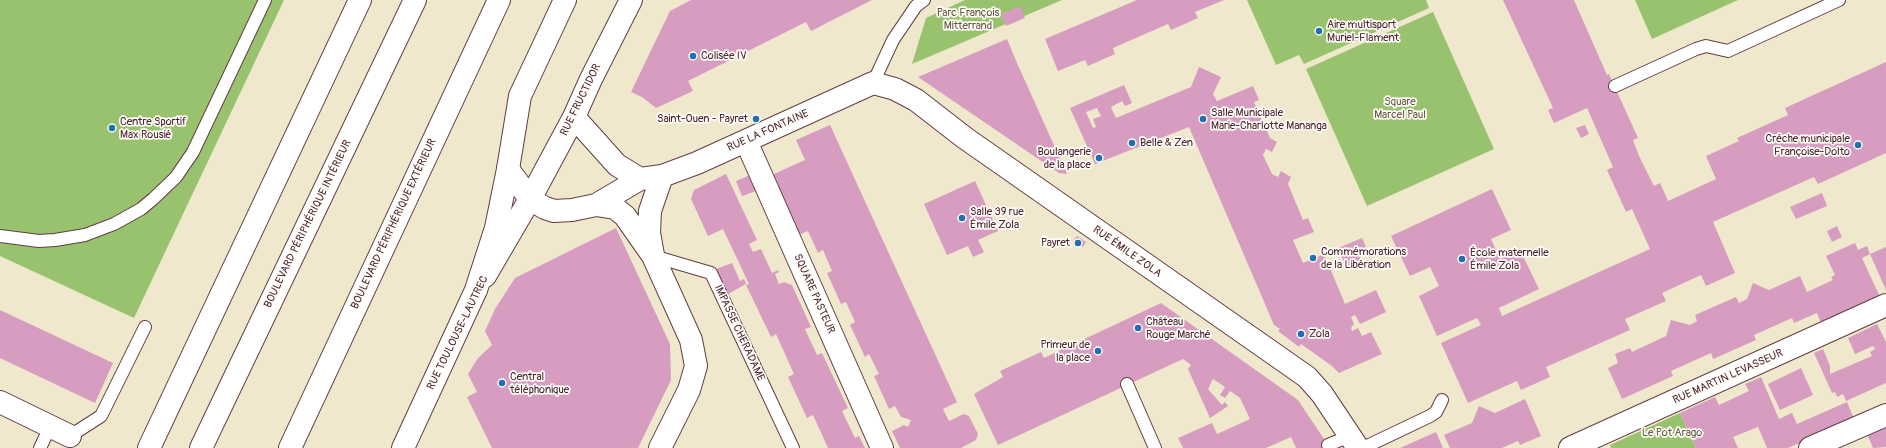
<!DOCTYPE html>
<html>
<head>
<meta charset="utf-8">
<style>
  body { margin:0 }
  canvas { display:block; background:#f0e8cd }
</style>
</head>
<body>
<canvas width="1886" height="448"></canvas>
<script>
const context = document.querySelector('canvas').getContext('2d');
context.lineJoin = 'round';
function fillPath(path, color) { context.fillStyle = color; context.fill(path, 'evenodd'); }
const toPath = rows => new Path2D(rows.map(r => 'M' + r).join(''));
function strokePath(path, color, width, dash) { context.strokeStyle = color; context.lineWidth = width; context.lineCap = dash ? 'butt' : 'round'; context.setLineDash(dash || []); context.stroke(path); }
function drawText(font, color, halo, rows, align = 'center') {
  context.font = font + ' Pangolin,sans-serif'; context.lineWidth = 3.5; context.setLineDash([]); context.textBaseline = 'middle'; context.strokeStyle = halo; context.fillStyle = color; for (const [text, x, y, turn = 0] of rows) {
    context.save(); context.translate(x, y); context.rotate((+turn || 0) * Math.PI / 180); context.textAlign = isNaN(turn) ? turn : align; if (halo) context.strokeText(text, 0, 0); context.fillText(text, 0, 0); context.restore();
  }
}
const green = toPath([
  [0,0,284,0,134,318,0,256],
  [965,0,1062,0,912,64,926,18],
  [1247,0,1426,0,1429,8,1304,64,1299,55,1276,65],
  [1635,0,1738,0,1652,39],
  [1433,12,1494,149,1367,206,1306,69],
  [1680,413,1696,448,1611,448,1610,445]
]);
const building = toPath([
  [691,0,872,0,811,31,806,22,688,81,693,91,656,108,642,97,631,92,670,11],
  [1137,0,1224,0,1195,12,1198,18,1171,30,1168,24,1113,48,1115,54,1088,66,1085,60,1058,71,1045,39],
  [1503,0,1574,0,1607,75,1609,74,1638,138,1633,140,1639,156,1654,186,1660,183,1668,201,1716,179,1706,156,1739,141,1737,138,1788,115,1785,108,1886,62,1886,153,1818,184,1814,177,1713,222,1735,273,1706,286,1701,275,1662,293,1666,301,1625,319,1630,330,1546,367,1550,377,1521,390,1517,381,1468,403,1441,343,1481,325,1477,318,1437,336,1419,296,1439,286,1430,267,1410,276,1391,236,1492,189,1511,230,1491,239,1500,259,1520,250,1539,289,1499,308,1502,316,1650,249,1632,209,1626,212,1607,170,1613,167,1587,108,1554,123,1548,110,1553,108],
  [1020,6,1025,18,1006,26,1001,14],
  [1007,39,1017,63,1067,174,1059,173,918,77],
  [1199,67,1221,77,1213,94,1217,101,1253,86,1259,100,1254,102,1261,118,1270,138,1277,142,1272,152,1266,149,1263,155,1272,174,1278,177,1281,171,1291,177,1288,184,1303,220,1308,218,1314,232,1293,240,1303,263,1324,254,1345,304,1376,290,1386,312,1360,324,1355,315,1351,317,1354,324,1351,328,1352,331,1358,328,1362,336,1371,332,1382,354,1339,373,1332,366,1301,344,1299,347,1278,331,1280,329,1274,325,1189,127,1095,164,1070,108,1124,85,1132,103,1125,106,1122,101,1111,107,1116,118,1191,87],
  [1097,108,1101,116,1093,119,1096,127,1093,128,1086,112],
  [830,125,957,402,943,409,949,421,964,414,969,416,978,434,976,440,961,448,900,448,892,431,904,425,908,427,911,420,901,417,895,406,889,409,874,376,879,374,869,354,865,357,850,325,855,322,846,302,841,304,827,273,832,271,823,250,818,253,808,231,796,236,772,180,774,174,805,160,796,140],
  [1585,125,1589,134,1581,138,1576,128],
  [726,174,757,240,749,244,753,252,761,249,772,273,778,270,779,272,775,274,779,284,784,282,792,285,811,327,805,329,817,355,822,353,848,408,842,411,855,438,859,436,865,448,828,448,813,415,807,418,788,377,794,374,789,363,776,334,771,337,746,285,749,284,723,229,708,236,691,199,694,190],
  [750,175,756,191,742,196,736,181],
  [975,181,998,231,978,240,984,252,973,257,968,246,947,255,924,204],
  [1822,193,1827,206,1796,219,1790,207],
  [1837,226,1842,237,1832,242,1827,231],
  [616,228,670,344,671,380,638,448,492,448,467,397,477,392,468,374,478,358,492,345,485,331,495,309,515,278],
  [1077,236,1086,242,1083,247,1074,240],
  [1362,238,1366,247,1357,251,1361,261,1346,267,1338,248],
  [1855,243,1858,250,1867,246,1870,254,1886,247,1886,290,1870,254,1862,258,1880,297,1821,323,1817,313,1794,323,1792,318,1754,335,1756,340,1713,359,1711,353,1671,371,1673,376,1622,399,1608,368,1618,363,1615,354,1630,348,1632,352,1666,336,1671,320,1690,325,1697,321,1695,315,1736,297,1739,303,1747,299,1753,283,1769,290,1800,276,1807,292,1833,280,1831,277,1835,275,1826,256],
  [732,263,740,281,744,279,746,284,728,294,716,269],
  [1161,303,1298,400,1330,448,1296,448,1291,437,1266,448,1183,448,1178,438,1212,423,1217,434,1250,419,1240,398,1230,391,1225,398,1220,395,1225,387,1213,379,1208,389,1222,405,1225,402,1228,406,1210,418,1188,369,1191,365,1183,359,998,445,974,394,1003,377,1000,371,1041,352,1044,358],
  [0,310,113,363,95,403,0,358],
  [1877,324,1886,342,1886,383,1846,401,1843,394,1837,397,1835,392,1832,393,1814,353,1823,349,1830,366,1830,374,1872,356,1870,352,1875,349,1873,346,1855,354,1848,338],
  [1801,368,1813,395,1780,410,1768,384],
  [1761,377,1779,419,1792,413,1797,424,1847,402,1854,419,1788,448,1767,448,1758,427,1733,437,1738,448,1696,448,1680,413,1715,397,1719,405,1749,391,1745,384],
  [1525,399,1541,436,1520,445,1518,441,1502,448,1450,448,1444,435,1472,423,1479,406,1495,413],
  [1886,425,1886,447,1873,448,1867,434],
  [1436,432,1443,448,1400,448]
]);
const lane = toPath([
  [873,83,893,40,916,6,924,0],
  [1615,86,1696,49,1706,46,1728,51,1839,0],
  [0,236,39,241,55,240,85,235,114,224,141,209,153,199,176,177,193,152,265,0],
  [653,256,711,273,793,448],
  [1127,384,1155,448],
  [70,436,101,416,145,327],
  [1328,445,1350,436],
  [40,448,50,427],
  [1363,448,1430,416,1436,412,1442,400]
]);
const street = toPath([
  [574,117,617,165,640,179],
  [746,141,882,448],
  [508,169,530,199,545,208,554,211,572,210,596,205,640,179,662,176,697,163,873,83,895,89,916,100,965,138,1307,377,1322,394,1358,448],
  [596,205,615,208,625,216,653,256,691,340,696,366,689,390,660,448],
  [653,255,649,233,650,211,662,176],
  [485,276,530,199,574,117,591,79,631,0],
  [0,402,70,436],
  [1570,448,1886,305],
  [1810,448,1886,415]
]);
const primary = toPath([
  [403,448,476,290,496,228,508,169]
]);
const highway = toPath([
  [508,169,520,96,565,0],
  [149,448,360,0],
  [201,448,415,0],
  [290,448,499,0]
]);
const markers = [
  [1319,31,4,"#1f6fb2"],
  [693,56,4,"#1f6fb2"],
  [756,119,4,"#1f6fb2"],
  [1203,119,4,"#1f6fb2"],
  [112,128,4,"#1f6fb2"],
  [1132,143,4,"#1f6fb2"],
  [1858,145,4,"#1f6fb2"],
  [1099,158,4,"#1f6fb2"],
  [962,218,4,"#1f6fb2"],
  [1078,243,4,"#1f6fb2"],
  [1313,258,4,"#1f6fb2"],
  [1462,259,4,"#1f6fb2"],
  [1138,328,4,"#1f6fb2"],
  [1301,334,4,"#1f6fb2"],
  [1098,351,4,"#1f6fb2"],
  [502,383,4,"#1f6fb2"]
];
const parkNames = [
  ["Parc François",968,13],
  ["Mitterrand",968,26],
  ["Square",1400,102],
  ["Marcel Paul",1400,115],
  ["Le Pot Arago",1672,433]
];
const poiNames = [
  ["Aire multisport",1327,25],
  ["Muriel-Flament",1327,38],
  ["Colisée IV",701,56],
  ["Salle Municipale",1211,113],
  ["Marie-Charlotte Mananga",1211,126],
  ["Saint-Ouen - Payret",748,119,"right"],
  ["Centre Sportif",120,122],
  ["Max Rousié",120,135],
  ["Crêche municipale",1850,139,"right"],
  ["Françoise-Dolto",1850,152,"right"],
  ["Belle & Zen",1140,143],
  ["Boulangerie",1091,152,"right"],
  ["de la place",1091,165,"right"],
  ["Salle 39 rue",970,212],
  ["Émile Zola",970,225],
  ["Payret",1070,243,"right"],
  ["Commémorations",1321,252],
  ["de la Libération",1321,265],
  ["École maternelle",1470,253],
  ["Émile Zola",1470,266],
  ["Château",1146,322],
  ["Rouge Marché",1146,335],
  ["Zola",1309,334],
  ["Primeur de",1090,345,"right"],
  ["la place",1090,358,"right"],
  ["Central",510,377],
  ["téléphonique",510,390]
];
const streetNames = [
  ["RUE FRUCTIDOR",581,100,-64],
  ["RUE LA FONTAINE",768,131,-24],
  ["BOULEVARD PÉRIPHÉRIQUE INTÉRIEUR",308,224,-64],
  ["BOULEVARD PÉRIPHÉRIQUE EXTÉRIEUR",394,224,-65],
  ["RUE ÉMILE ZOLA",1127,252,35],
  ["SQUARE PASTEUR",814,294,66],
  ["RUE TOULOUSE-LAUTREC",458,333,-64],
  ["IMPASSE CHERADAME",739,333,65],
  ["RUE MARTIN LEVASSEUR",1728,377,-24]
];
fillPath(green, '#99c26e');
fillPath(building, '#d69dc0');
strokePath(lane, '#633d43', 14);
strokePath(street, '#633d43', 24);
strokePath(primary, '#633d43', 24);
strokePath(highway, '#633d43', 24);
strokePath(lane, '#fff', 12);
strokePath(street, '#fff', 22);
strokePath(primary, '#fff', 22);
strokePath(highway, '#fff', 22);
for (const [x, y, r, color] of markers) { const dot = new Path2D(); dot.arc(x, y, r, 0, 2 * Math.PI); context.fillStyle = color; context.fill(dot); strokePath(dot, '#fdfcf7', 1.5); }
drawText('11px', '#665842', '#fdfcf7', parkNames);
drawText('11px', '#4a1f2b', '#fdfcf7', poiNames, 'left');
drawText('11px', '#4a1f2b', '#fdfcf7', streetNames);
</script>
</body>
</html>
